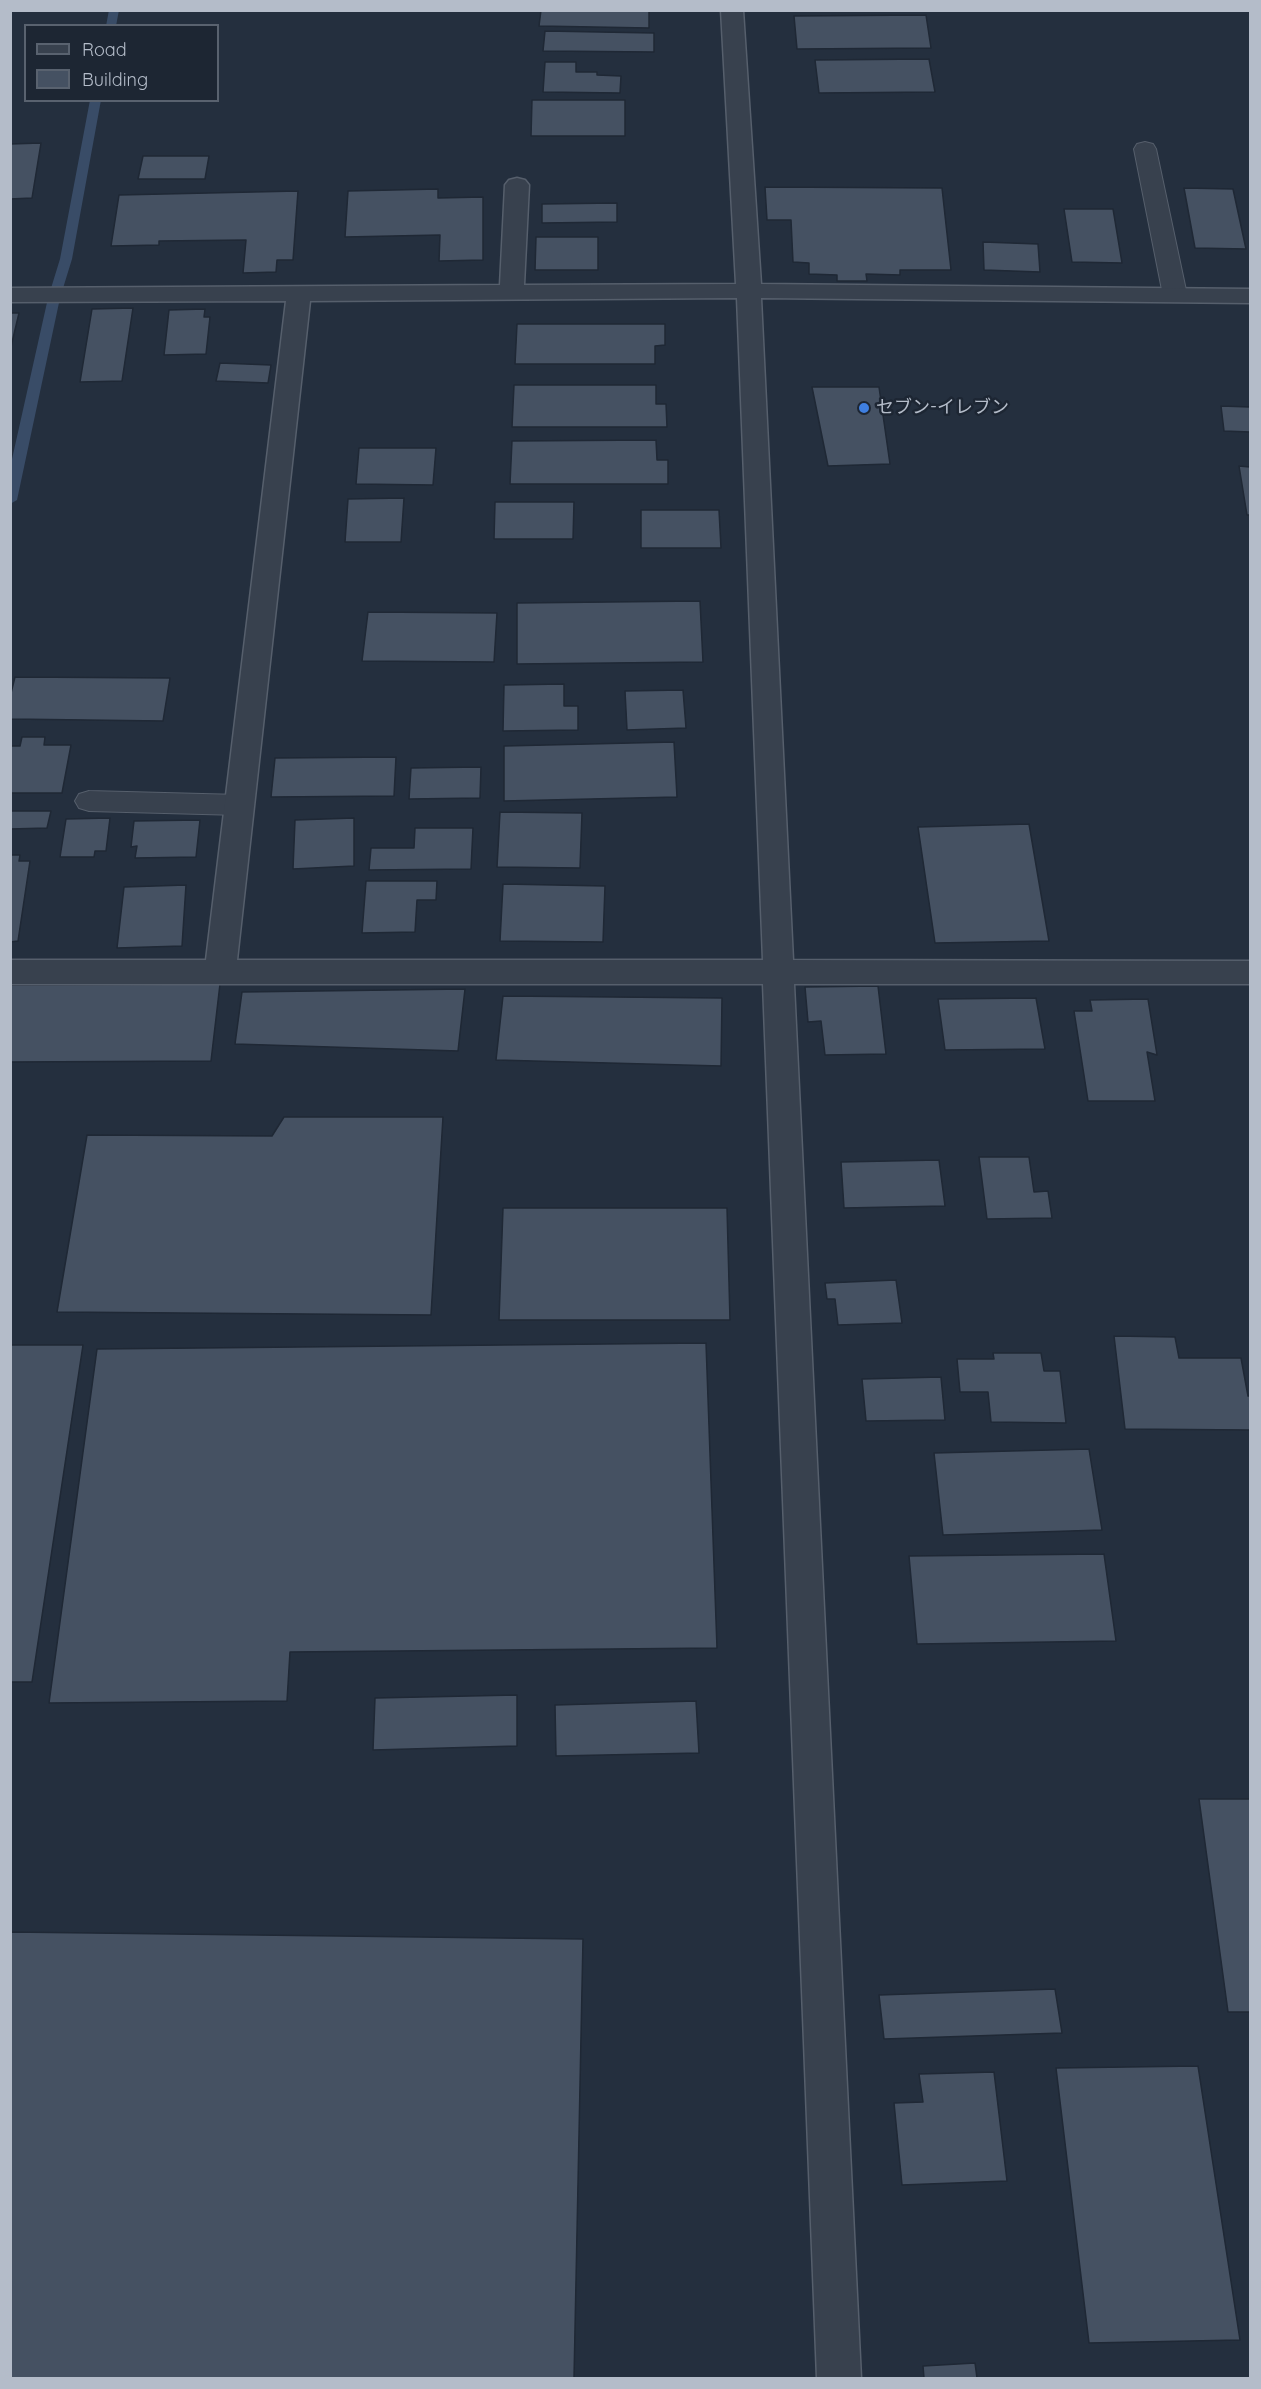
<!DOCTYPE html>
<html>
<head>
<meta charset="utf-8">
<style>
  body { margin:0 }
  #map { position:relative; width:1261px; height:2389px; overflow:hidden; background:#242f3e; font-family:Quicksand,sans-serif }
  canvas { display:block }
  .frame { position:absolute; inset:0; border:12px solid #b4bcc9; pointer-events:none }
  .legend { position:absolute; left:24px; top:24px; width:195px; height:78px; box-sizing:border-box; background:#1d2633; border:2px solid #59626f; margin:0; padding:8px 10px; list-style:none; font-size:18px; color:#b4bcc9 }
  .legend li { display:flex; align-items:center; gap:12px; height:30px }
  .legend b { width:30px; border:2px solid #59626f }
</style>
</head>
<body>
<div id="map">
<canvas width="1261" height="2389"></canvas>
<div class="frame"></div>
<ul class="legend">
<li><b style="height:8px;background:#38414e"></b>Road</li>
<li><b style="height:16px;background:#455162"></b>Building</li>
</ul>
</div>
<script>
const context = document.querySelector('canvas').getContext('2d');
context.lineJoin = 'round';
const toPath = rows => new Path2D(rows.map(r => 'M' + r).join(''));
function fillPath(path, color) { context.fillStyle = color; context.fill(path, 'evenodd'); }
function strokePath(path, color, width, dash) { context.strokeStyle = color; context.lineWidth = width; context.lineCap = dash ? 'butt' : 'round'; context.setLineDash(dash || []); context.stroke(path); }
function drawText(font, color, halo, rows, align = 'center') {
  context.font = font + ' Quicksand,"Noto Sans JP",sans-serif'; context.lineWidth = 5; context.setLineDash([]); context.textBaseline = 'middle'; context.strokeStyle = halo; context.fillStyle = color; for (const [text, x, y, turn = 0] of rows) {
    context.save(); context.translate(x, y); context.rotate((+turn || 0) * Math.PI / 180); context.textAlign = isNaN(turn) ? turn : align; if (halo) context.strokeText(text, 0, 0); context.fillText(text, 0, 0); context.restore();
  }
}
const stream = toPath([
  [109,10,119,10,116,26,106,26,109,10],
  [90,100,101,100,72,259,60,298,17,500,10,504,10,468,48,298,60,259,90,100]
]);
const building = toPath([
  [541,10,649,10,649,28,539,26,541,10],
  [926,15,931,48,797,49,794,16,926,15],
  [545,31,654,33,654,52,543,51,545,31],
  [929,59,935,92,819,93,815,60,929,59],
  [545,62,576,62,576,72,597,72,597,75,621,76,620,93,543,92,545,62],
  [532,100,625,100,625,136,531,136,532,100],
  [41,143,32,198,10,199,10,144,41,143],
  [143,156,209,156,205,179,138,179,143,156],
  [765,187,942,188,951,270,900,270,900,275,866,274,867,281,837,281,837,275,809,274,809,263,793,262,791,220,767,220,765,187],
  [1184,188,1233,189,1246,249,1195,248,1184,188],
  [438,189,438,198,483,197,483,260,439,261,440,235,345,237,348,191,438,189],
  [298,191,293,260,277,260,276,272,243,273,246,240,159,241,159,245,111,246,119,195,298,191],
  [617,203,617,222,542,223,542,204,617,203],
  [1064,209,1113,209,1122,263,1072,262,1064,209],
  [536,237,598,237,598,270,535,270,536,237],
  [983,242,1038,244,1040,272,984,270,983,242],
  [133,308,122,381,80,382,92,309,133,308],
  [205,309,204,317,210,317,206,354,164,355,169,310,205,309],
  [10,313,19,313,10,351,10,313],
  [517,324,665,324,665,345,655,346,655,364,515,364,517,324],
  [220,363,271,365,268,383,216,381,220,363],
  [514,385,656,385,656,404,666,404,667,427,512,427,514,385],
  [812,387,879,387,890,464,828,466,812,387],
  [1221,406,1250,407,1250,432,1224,431,1221,406],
  [656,440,657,460,668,460,668,484,510,484,512,441,656,440],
  [359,448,436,448,433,485,356,484,359,448],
  [1239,466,1250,467,1250,515,1247,515,1239,466],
  [404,498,401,542,345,542,348,499,404,498],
  [495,502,574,502,573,539,494,539,495,502],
  [641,510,719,510,721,548,641,548,641,510],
  [700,601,703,662,517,664,517,603,700,601],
  [368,612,497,613,494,662,362,661,368,612],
  [15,677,170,678,163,721,10,719,10,697,15,677],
  [564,684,564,706,578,706,578,730,503,731,504,685,564,684],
  [683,690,686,728,627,730,625,691,683,690],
  [22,737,45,737,44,745,71,745,62,793,10,793,10,746,20,746,22,737],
  [674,742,677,797,504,801,504,746,674,742],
  [396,757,394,796,271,797,275,758,396,757],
  [481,767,480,798,409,799,411,768,481,767],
  [10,811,51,811,47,828,10,829,10,811],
  [500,812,582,813,580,868,497,867,500,812],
  [110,818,106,851,95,851,94,857,60,857,66,819,110,818],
  [354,818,354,866,293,869,295,820,354,818],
  [200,820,196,857,135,858,137,846,131,847,134,821,200,820],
  [1029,824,1049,941,935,943,918,827,1029,824],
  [415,828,473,828,471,869,369,870,371,848,414,848,415,828],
  [10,855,20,855,19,861,30,861,18,941,10,942,10,855],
  [366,881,437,881,436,900,417,900,415,932,362,933,366,881],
  [503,884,605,886,603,942,500,941,503,884],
  [186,885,182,946,117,948,124,887,186,885],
  [220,984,211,1061,10,1062,10,985,220,984],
  [878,986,886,1054,825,1055,821,1021,808,1022,805,987,878,986],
  [465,989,458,1051,235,1044,242,992,465,989],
  [503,996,722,998,721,1066,496,1060,503,996],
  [1036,998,1045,1049,945,1050,938,999,1036,998],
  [1148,999,1157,1055,1147,1052,1155,1101,1088,1101,1074,1011,1092,1011,1090,1000,1148,999],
  [284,1117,443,1117,431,1315,57,1312,87,1135,272,1136,284,1117],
  [979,1157,1029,1157,1034,1192,1048,1191,1052,1218,987,1219,979,1157],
  [939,1160,945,1206,844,1208,841,1162,939,1160],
  [503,1208,727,1208,730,1320,499,1320,503,1208],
  [896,1280,902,1323,838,1325,835,1299,827,1299,825,1283,896,1280],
  [1114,1336,1175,1337,1179,1358,1241,1358,1248,1396,1250,1396,1250,1430,1125,1429,1114,1336],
  [706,1343,717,1648,290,1652,287,1701,49,1703,97,1349,706,1343],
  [10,1345,83,1345,32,1682,10,1682,10,1345],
  [993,1353,1041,1353,1044,1371,1060,1371,1066,1423,991,1422,988,1392,960,1392,957,1359,994,1359,993,1353],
  [941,1377,945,1420,866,1421,862,1379,941,1377],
  [1089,1449,1102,1530,943,1535,934,1453,1089,1449],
  [1104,1554,1116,1641,917,1644,909,1556,1104,1554],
  [517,1695,517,1746,373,1750,375,1698,517,1695],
  [696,1701,699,1753,556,1756,555,1705,696,1701],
  [1199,1799,1250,1799,1250,2012,1228,2012,1199,1799],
  [10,1932,583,1939,574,2378,10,2378,10,1932],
  [1055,1989,1062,2033,884,2039,879,1995,1055,1989],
  [1198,2066,1240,2340,1089,2343,1056,2068,1198,2066],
  [994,2072,1007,2181,902,2185,894,2103,923,2102,919,2074,994,2072],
  [975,2363,977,2378,924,2378,923,2366,975,2363]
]);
const lane = toPath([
  [1145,142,1153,144,1156,149,1187,295,1183,300,1175,302,1167,300,1163,295,1134,149,1137,144,1145,142],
  [89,791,240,795,250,798,254,805,250,812,240,815,89,811,79,808,75,801,79,794,89,791]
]);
const street = toPath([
  [721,10,743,10,761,284,1250,289,1250,303,761,298,793,960,1250,961,1250,984,794,984,861,2378,817,2378,763,984,10,984,10,960,206,960,286,301,10,302,10,288,500,285,505,185,509,180,517,178,525,180,529,185,524,285,736,284,721,10],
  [737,298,763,960,237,960,310,301,737,298]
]);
const markers = [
  [864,408,6,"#3f7fe0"]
];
const farPoinames = [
  ["セブン-イレブン",876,408]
];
fillPath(stream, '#394c67');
fillPath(building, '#455162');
strokePath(building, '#1f2835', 1.5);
strokePath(lane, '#565f6c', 2);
strokePath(street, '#565f6c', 3);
fillPath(lane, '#38414e');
fillPath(street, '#38414e');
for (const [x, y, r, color] of markers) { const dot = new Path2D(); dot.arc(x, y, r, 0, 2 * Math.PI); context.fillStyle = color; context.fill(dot); strokePath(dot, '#1d2633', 2); }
drawText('18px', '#b4bcc9', '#1d2633', farPoinames, 'left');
</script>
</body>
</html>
